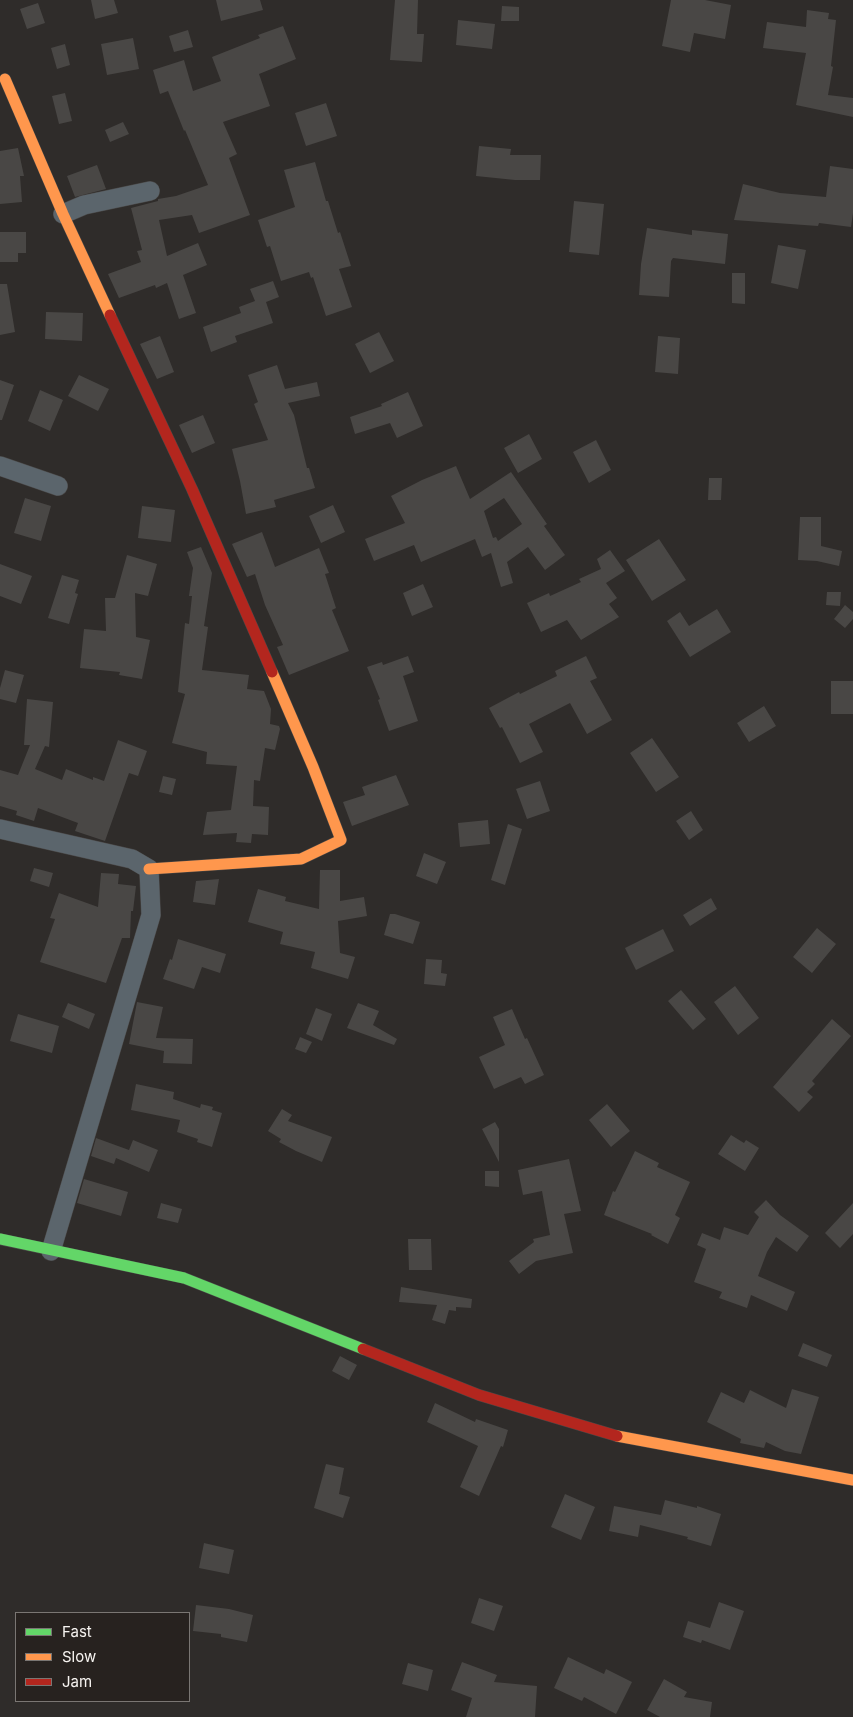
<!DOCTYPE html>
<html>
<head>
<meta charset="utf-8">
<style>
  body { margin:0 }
  #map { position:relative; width:853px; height:1717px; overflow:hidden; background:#2f2c2a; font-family:Inter,sans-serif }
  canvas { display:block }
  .legend { position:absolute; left:15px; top:1612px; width:175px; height:90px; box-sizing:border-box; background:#27221f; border:1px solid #7a7673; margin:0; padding:6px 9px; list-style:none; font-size:15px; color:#f7f4f1 }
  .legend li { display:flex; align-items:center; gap:10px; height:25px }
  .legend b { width:25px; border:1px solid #7a7673 }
</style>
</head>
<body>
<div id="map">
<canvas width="853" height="1717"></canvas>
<ul class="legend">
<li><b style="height:6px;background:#63d668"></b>Fast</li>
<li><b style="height:6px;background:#ff974d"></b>Slow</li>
<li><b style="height:6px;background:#b3261e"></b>Jam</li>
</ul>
</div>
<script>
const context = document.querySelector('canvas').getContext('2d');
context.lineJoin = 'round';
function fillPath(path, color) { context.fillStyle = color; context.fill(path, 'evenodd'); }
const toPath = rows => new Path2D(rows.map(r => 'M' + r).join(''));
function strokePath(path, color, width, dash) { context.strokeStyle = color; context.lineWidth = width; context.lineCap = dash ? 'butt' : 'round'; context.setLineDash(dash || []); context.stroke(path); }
const building = toPath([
  [91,0,114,0,118,13,95,19],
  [216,0,260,0,263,10,221,21],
  [395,0,418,0,417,34,424,34,422,62,390,60],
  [671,0,705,0,731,5,725,39,694,33,690,52,662,46],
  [38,3,45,23,27,29,20,9],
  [502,6,519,7,519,21,501,21],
  [807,10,829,13,828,19,836,20,831,66,833,67,828,95,853,98,853,117,796,105,806,53,763,48,767,22,806,27],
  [458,20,495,24,492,49,456,45],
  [283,26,296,59,259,74,270,106,223,122,237,154,229,158,250,215,199,233,192,215,159,220,167,256,198,243,207,265,183,275,196,313,179,319,167,283,156,288,155,285,119,298,108,274,141,262,137,251,142,250,131,208,158,201,158,199,176,196,208,185,185,130,184,131,168,91,160,94,153,70,184,60,193,91,221,81,212,57,260,38,258,35],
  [188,30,193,47,174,52,169,36],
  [133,38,139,69,107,75,101,44],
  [65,44,70,65,57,69,51,48],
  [65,93,72,121,59,124,52,96],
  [326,103,337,136,306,146,295,113],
  [123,122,129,134,110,142,105,130],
  [479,146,511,149,510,155,541,155,540,180,515,180,476,176],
  [18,148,24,176,20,176,22,202,0,204,0,151],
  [315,162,326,201,328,201,338,233,340,232,351,266,339,269,352,307,326,316,313,277,311,278,309,272,281,281,270,246,267,247,258,220,295,207,284,170],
  [97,165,106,189,75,197,67,176],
  [830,166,853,169,853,213,851,227,819,223,818,226,734,220,743,184,780,193,826,197],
  [574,201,604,204,599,255,569,252],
  [647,228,692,235,692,230,728,234,725,264,673,258,671,261,669,297,639,295,641,264],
  [0,232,26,232,26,253,18,253,18,262,0,262],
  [778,245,806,250,798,289,771,283],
  [732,273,745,273,745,304,732,303],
  [273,281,279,297,266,302,273,323,235,336,237,342,211,352,203,327,241,313,239,307,255,301,250,289],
  [0,284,7,284,15,332,0,335],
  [46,312,83,313,82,341,45,339],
  [379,332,394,361,370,373,355,344],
  [160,336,174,372,157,379,140,344],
  [658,336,680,338,678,374,655,372],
  [277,365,285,389,317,382,320,396,288,403,294,415,307,468,309,468,315,488,274,500,276,507,246,514,240,481,232,449,268,440,254,404,258,402,248,375],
  [79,375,109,389,98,411,68,396],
  [0,380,14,385,2,420,0,420],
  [40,390,63,400,50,431,28,421],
  [408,392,423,426,397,438,390,423,355,434,350,417,382,406,381,404],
  [203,415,215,443,192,453,179,425],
  [529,434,542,459,518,473,504,448],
  [596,440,611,470,589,483,573,452],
  [456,466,470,499,511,472,547,524,544,526,565,555,545,570,528,547,507,562,513,583,501,587,491,553,482,557,475,539,421,562,414,545,374,561,365,539,405,523,391,496,422,480],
  [504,498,522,524,498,541,496,537,493,538,484,511],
  [709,478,722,478,721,500,708,500],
  [25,498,51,506,41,541,14,533],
  [333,505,345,532,321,543,309,516],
  [142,506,175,510,171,542,138,538],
  [800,517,821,517,821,546,842,551,839,566,817,561,798,560],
  [262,532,275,567,319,548,329,573,325,574,336,608,332,610,349,651,289,675,277,647,283,645,265,605,255,574,247,577,232,544],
  [659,539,686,580,652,601,626,560],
  [201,547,212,573,204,626,208,627,202,670,249,675,247,689,264,691,271,709,270,724,279,726,280,729,275,750,265,748,260,781,254,780,253,806,269,807,268,835,252,834,251,843,236,842,237,833,203,835,207,812,231,810,237,766,206,764,207,752,172,743,185,694,178,692,185,623,189,624,192,596,189,596,193,568,187,552],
  [610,550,625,571,606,583,617,598,609,604,619,617,581,640,567,620,541,632,527,603,549,593,550,596,581,582,579,579,601,569,597,559],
  [127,555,157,564,148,596,135,593,136,637,150,640,142,679,119,675,120,672,80,668,84,629,106,631,105,598,115,598],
  [0,564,32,576,21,604,0,596],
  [62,575,79,580,75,593,78,594,69,624,48,618],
  [423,584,433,607,412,616,403,593],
  [827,592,841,592,840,606,826,605],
  [845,605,853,612,853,619,845,628,834,619],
  [717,609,731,632,690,657,667,621,680,612,689,626],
  [408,656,414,672,403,676,418,721,389,731,378,700,380,699,367,667,382,662,383,665],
  [586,656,597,678,590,681,612,720,587,734,570,703,529,724,543,752,520,763,502,727,500,728,489,708,519,692,520,694,557,676,555,671],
  [5,670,24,675,16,703,0,699,0,688],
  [831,681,853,681,853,714,831,714],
  [27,699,53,702,49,747,45,746,35,769,62,780,66,769,93,780,93,777,104,781,118,740,147,751,138,776,129,773,105,841,75,831,78,823,38,808,34,821,16,815,17,811,0,806,0,770,18,775,30,745,24,745],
  [764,706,776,726,749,742,737,723],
  [652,738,679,777,656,792,630,753],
  [396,775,409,805,352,826,343,802,365,795,362,787],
  [163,776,176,779,172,795,159,792],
  [540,781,550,811,527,819,516,789],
  [691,811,703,830,689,840,676,821],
  [488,820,490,844,460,847,458,823],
  [508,824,522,829,505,885,491,880],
  [424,853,446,862,437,884,416,876],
  [34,868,53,873,49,887,30,881],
  [320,870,340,870,340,901,364,897,367,916,338,921,340,953,355,957,348,979,311,968,315,952,280,944,283,932,248,922,258,889,286,897,285,901,319,909],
  [101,873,119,874,118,884,136,886,133,911,131,911,130,938,122,938,106,983,40,962,55,919,50,918,59,893,98,907],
  [219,879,215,905,193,902,196,881],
  [711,898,717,909,690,926,683,915],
  [390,914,395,914,420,922,413,944,384,935],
  [817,928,836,944,812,973,793,957],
  [663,929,674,951,636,970,625,948],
  [178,939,226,954,220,973,202,967,194,989,163,979,170,959,172,960],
  [426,959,442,960,441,973,447,974,445,986,424,984],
  [735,986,759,1018,738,1035,714,1002],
  [681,990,706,1019,693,1030,668,1001],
  [137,1002,163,1007,156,1038,193,1039,192,1064,163,1063,164,1051,129,1044],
  [68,1003,95,1014,89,1029,62,1017],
  [358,1003,379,1011,373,1025,397,1039,394,1045,347,1028],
  [316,1008,332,1014,322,1041,306,1034],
  [512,1009,525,1039,527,1038,544,1075,525,1084,521,1077,494,1089,479,1057,505,1045,493,1017],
  [18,1014,59,1026,52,1053,10,1041],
  [832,1019,851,1036,812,1081,815,1084,807,1092,813,1097,799,1112,773,1087],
  [300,1037,312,1042,306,1053,295,1049],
  [136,1084,174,1092,173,1099,200,1108,201,1104,213,1107,212,1110,222,1113,212,1147,197,1142,198,1139,177,1132,180,1120,131,1110],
  [607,1104,630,1131,611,1147,589,1120],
  [282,1109,292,1115,288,1121,332,1137,322,1162,296,1151,279,1142,281,1139,268,1131],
  [495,1122,499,1129,499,1162,482,1129],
  [731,1135,744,1143,746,1140,759,1148,745,1171,718,1154],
  [96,1138,129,1150,133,1140,158,1150,149,1172,116,1158,114,1164,91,1156],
  [635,1151,659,1163,657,1167,690,1182,675,1215,680,1218,668,1244,651,1235,652,1234,604,1215,613,1191,615,1192],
  [569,1159,581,1211,564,1214,573,1253,536,1261,519,1274,509,1261,534,1242,533,1239,550,1235,542,1191,523,1195,518,1170],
  [485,1171,499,1171,499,1187,485,1186],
  [84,1179,128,1192,121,1216,77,1203],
  [766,1200,780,1215,809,1236,797,1252,776,1237,767,1252,758,1276,795,1292,787,1311,751,1295,747,1308,719,1298,722,1292,694,1282,706,1249,697,1245,702,1233,720,1240,724,1227,748,1235,759,1217,754,1212],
  [161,1203,182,1209,178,1223,157,1218],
  [853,1203,853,1234,840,1248,825,1233],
  [408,1239,431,1239,432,1270,409,1270],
  [401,1287,472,1299,471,1308,456,1307,456,1311,449,1310,445,1324,432,1320,437,1305,399,1302],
  [803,1343,832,1355,827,1367,798,1356],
  [340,1356,357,1365,349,1380,332,1371],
  [792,1389,819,1397,801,1454,785,1451,766,1442,764,1448,740,1443,741,1439,707,1422,721,1392,744,1403,750,1390,786,1408],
  [435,1403,475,1422,476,1419,508,1430,503,1447,501,1446,479,1496,460,1487,478,1446,427,1422],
  [326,1464,344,1468,339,1494,350,1497,343,1518,314,1508],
  [565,1494,595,1507,581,1540,551,1527],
  [665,1500,697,1508,697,1506,721,1514,711,1546,687,1539,688,1537,640,1525,638,1537,609,1531,614,1506,661,1515],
  [204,1543,234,1550,229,1574,199,1568],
  [479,1598,503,1606,494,1631,471,1623],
  [719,1602,744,1611,730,1650,702,1640,701,1643,683,1637,688,1621,710,1628],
  [196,1605,229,1609,253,1615,247,1642,221,1637,221,1634,193,1631],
  [568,1657,604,1674,606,1669,632,1682,616,1714,584,1697,582,1701,554,1688],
  [462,1662,497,1675,494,1682,537,1686,535,1717,466,1717,472,1698,451,1690],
  [408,1663,433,1670,428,1691,402,1684],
  [664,1679,687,1692,684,1697,712,1702,710,1717,660,1717,647,1710]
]);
const street = toPath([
  [63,214,84,205,150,191],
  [0,466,58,486],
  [0,829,132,859,149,869,151,915,51,1251]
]);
const fast = toPath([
  [0,1239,184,1278,363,1349]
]);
const slow = toPath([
  [5,79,63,214,110,315],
  [149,869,301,859,341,840,313,767,272,672],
  [617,1436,853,1480]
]);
const jam = toPath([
  [110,315,192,489,272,672],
  [363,1349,479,1395,617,1436]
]);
fillPath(building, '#494745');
strokePath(street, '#4a4847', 20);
strokePath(fast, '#4a4847', 12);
strokePath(slow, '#4a4847', 12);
strokePath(jam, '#4a4847', 12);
strokePath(street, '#5b656c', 19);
strokePath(fast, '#63d668', 11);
strokePath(slow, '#ff974d', 11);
strokePath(jam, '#b3261e', 11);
</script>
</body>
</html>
